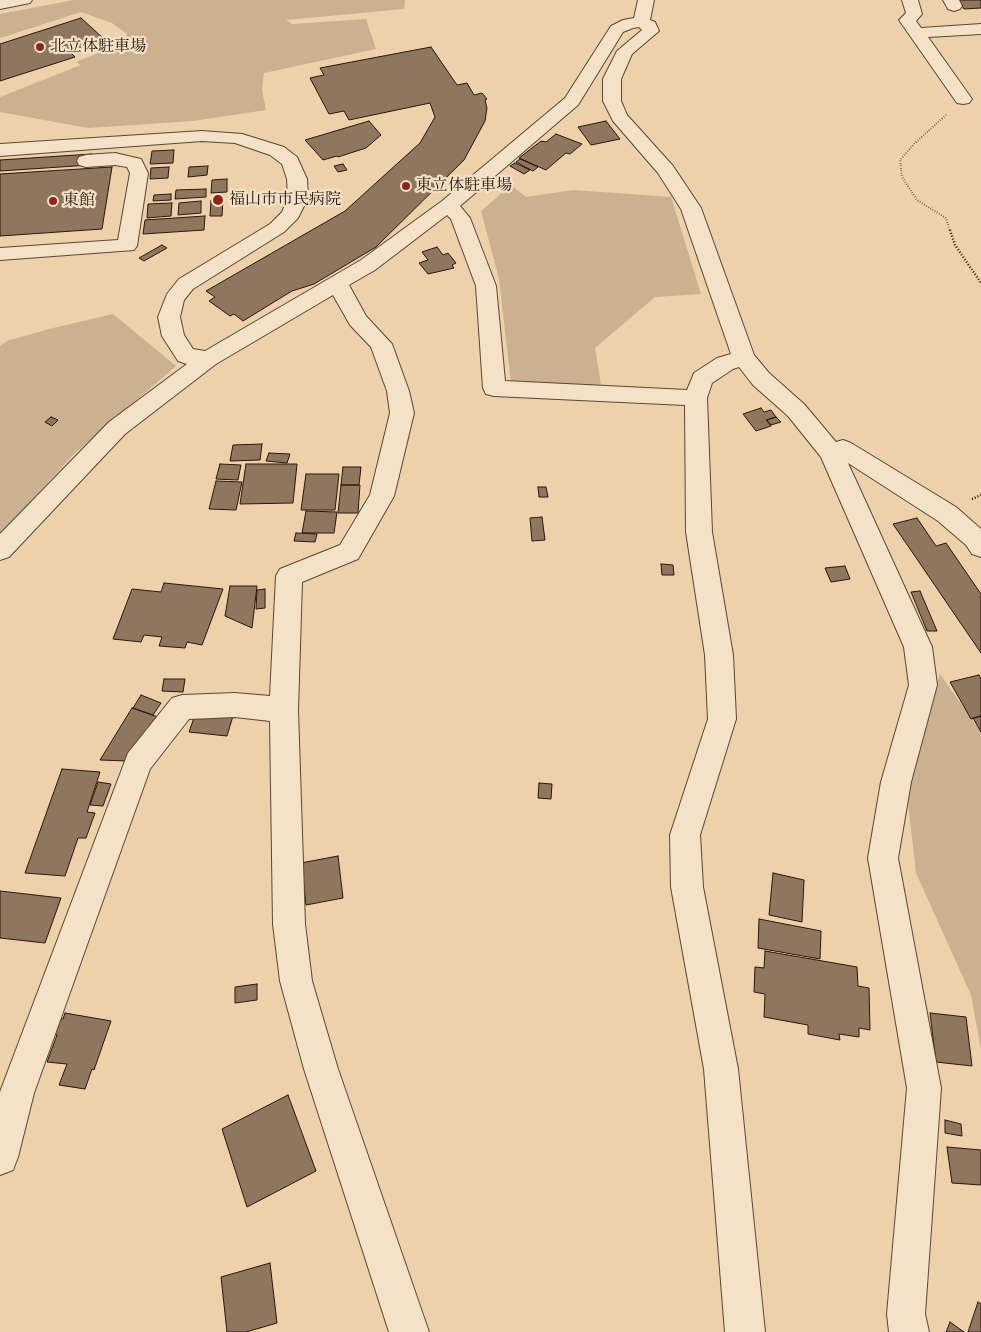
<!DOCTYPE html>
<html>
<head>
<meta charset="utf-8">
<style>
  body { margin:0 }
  canvas { display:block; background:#ecd1aa }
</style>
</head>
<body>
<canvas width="981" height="1332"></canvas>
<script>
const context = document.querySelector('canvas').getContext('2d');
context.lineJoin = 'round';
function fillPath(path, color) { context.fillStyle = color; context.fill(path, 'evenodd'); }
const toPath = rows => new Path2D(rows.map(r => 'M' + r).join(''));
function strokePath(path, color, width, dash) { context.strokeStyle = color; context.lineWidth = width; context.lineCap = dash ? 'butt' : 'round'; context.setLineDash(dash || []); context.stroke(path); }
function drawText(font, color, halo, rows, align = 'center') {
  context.font = font + ' Alegreya,"Noto Serif JP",serif'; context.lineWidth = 4.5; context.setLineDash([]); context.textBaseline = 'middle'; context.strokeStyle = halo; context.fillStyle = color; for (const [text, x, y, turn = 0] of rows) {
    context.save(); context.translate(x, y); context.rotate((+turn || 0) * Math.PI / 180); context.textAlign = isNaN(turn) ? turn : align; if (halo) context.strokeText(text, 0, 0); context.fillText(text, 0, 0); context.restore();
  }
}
const green = toPath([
  [74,0,405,0,404,9,286,20,292,24,366,19,376,49,264,73,262,90,266,110,193,121,88,128,0,112,0,97,81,65,76,62,123,43,127,34,112,23,81,12,0,38,0,14],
  [511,185,526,197,573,190,671,197,701,294,655,297,595,348,601,385,511,383,499,279,481,211],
  [113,314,176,366,73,455,0,535,0,346,7,341,49,329],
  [940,674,981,732,981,1050,971,995,916,873,906,784]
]);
const building = toPath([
  [958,0,981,0,981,8,964,9,958,0],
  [81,18,104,39,69,51,75,57,0,81,0,44,81,18],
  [431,47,457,85,467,83,474,95,482,93,487,99,485,100,487,108,485,121,464,160,376,247,314,284,292,291,243,321,234,314,230,316,209,301,215,297,206,291,345,211,420,143,435,117,430,103,349,120,344,111,329,114,310,78,324,75,320,68,431,47],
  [369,121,381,135,366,148,338,157,337,156,323,160,305,140,369,121],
  [606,121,620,139,591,145,578,127,606,121],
  [556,134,582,144,570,154,566,153,546,170,519,158,541,141,546,142,556,134],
  [174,150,173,163,150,164,152,151,174,150],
  [92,154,90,165,0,171,0,160,92,154],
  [520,159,538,167,533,171,516,162,520,159],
  [515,163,530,170,524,174,510,166,515,163],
  [343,164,347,170,338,172,334,166,343,164],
  [208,166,207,175,188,177,189,167,208,166],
  [112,167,102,229,0,236,0,174,112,167],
  [169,167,168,178,150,179,151,168,169,167],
  [227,179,227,192,211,193,212,180,227,179],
  [206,189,206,197,175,199,176,190,206,189],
  [171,194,171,200,153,201,154,195,171,194],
  [223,199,222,216,210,216,211,200,223,199],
  [201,201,201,213,178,215,179,203,201,201],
  [172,203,171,216,147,218,148,204,172,203],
  [205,216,204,230,143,234,145,220,205,216],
  [162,245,167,248,144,261,139,258,162,245],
  [437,247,443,255,448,253,456,263,452,265,454,268,428,274,419,263,428,260,422,252,437,247],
  [761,408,764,412,771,410,776,417,766,420,771,426,756,431,743,414,761,408],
  [51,417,58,420,52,426,45,422,51,417],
  [776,417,781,422,771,425,767,420,776,417],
  [262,444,260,460,230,461,233,445,262,444],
  [269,453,290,454,287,463,266,461,269,453],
  [220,464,241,465,238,480,216,479,220,464],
  [246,464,297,464,293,503,240,504,246,464],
  [343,467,361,467,359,485,341,485,343,467],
  [306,474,339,474,335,510,301,510,306,474],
  [216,481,242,482,236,510,209,509,216,481],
  [341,485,360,485,358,513,338,513,341,485],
  [538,487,546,487,548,497,539,497,538,487],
  [306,511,337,512,334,533,302,533,306,511],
  [542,517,545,540,532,541,530,518,542,517],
  [917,518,936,546,946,543,981,594,981,653,893,524,917,518],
  [296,533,317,534,315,542,294,541,296,533],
  [661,564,673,565,674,575,662,575,661,564],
  [845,566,850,579,831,582,825,568,845,566],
  [164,583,223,589,202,645,187,642,185,648,159,646,162,637,144,635,141,642,113,639,132,589,161,592,164,583],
  [230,586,257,586,252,628,225,616,230,586],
  [265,589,265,608,256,609,257,590,265,589],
  [920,591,937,631,927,631,911,592,920,591],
  [979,675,981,679,981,716,971,719,950,682,979,675],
  [164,679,185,679,183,692,162,691,164,679],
  [141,695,161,703,153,715,133,708,141,695],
  [132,708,158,717,128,761,100,760,132,708],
  [196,712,233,716,227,736,189,732,196,712],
  [981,716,981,732,973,718,981,716],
  [62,769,100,772,87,812,95,813,86,838,78,838,65,876,25,873,62,769],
  [98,782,111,784,103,806,90,805,98,782],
  [539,783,552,784,551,799,538,798,539,783],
  [338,856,343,898,306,905,301,863,338,856],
  [773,873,804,880,802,922,769,915,773,873],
  [0,891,61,898,45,943,0,938,0,891],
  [759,919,821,931,820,959,758,948,759,919],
  [765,951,857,967,858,986,869,988,870,1030,859,1028,859,1037,839,1034,840,1040,808,1034,808,1025,764,1017,765,994,754,992,755,967,764,968,765,951],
  [257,984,257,1000,235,1003,235,987,257,984],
  [65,1013,111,1021,94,1070,92,1069,85,1089,59,1085,67,1064,47,1062,57,1035,50,1033,56,1018,63,1019,65,1013],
  [930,1013,966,1017,972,1066,936,1062,930,1013],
  [288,1095,316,1171,247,1207,222,1129,288,1095],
  [945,1120,961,1124,962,1136,945,1133,945,1120],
  [947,1147,981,1150,981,1185,952,1183,947,1147],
  [270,1263,277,1323,246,1332,227,1332,221,1277,270,1263],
  [978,1302,981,1304,981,1332,968,1332,978,1302],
  [950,1322,964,1332,946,1332,950,1322]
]);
const pathFar1 = toPath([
  [946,115,914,144,900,160,902,177,917,200,946,218,950,231]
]);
const path = toPath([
  [950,230,955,245,981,283],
  [972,499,981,495]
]);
const minor = toPath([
  [0,0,32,0,30,3,0,9,0,0],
  [638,0,654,0,650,20,655,22,659,31,632,54,621,79,621,101,627,115,673,166,701,208,754,355,769,373,804,404,836,442,843,440,851,443,956,507,981,529,981,557,972,554,966,545,938,521,848,463,932,647,937,685,911,782,898,858,941,1088,925,1314,929,1332,889,1332,887,1314,907,1088,868,858,881,782,909,685,904,647,821,457,788,416,753,385,739,367,733,369,712,383,707,398,712,532,733,655,736,719,700,835,703,887,738,1069,765,1332,725,1332,704,1069,671,887,670,835,708,719,705,655,686,532,685,405,494,396,486,394,483,388,476,286,451,219,447,215,375,270,349,285,366,316,392,344,409,391,414,413,394,496,358,559,302,582,298,710,305,924,312,981,338,1069,429,1332,389,1332,304,1069,280,981,273,924,270,721,235,717,189,719,150,769,34,1093,18,1157,13,1170,0,1175,0,1092,128,753,172,698,182,695,235,693,270,696,276,576,280,569,340,545,370,495,390,413,387,391,371,347,350,325,333,295,216,364,125,434,9,557,0,560,0,534,109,422,187,364,178,361,162,336,158,317,167,294,179,279,270,224,282,212,288,198,287,179,282,164,270,155,235,143,202,141,0,156,0,144,202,131,242,134,284,147,297,157,307,179,308,198,298,218,284,232,193,289,184,300,180,317,184,335,193,349,205,351,361,260,442,201,565,98,611,26,623,20,634,18,638,0],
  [639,27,642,30,617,51,603,79,603,101,613,121,658,173,681,209,731,354,717,358,694,373,687,390,505,381,496,286,470,218,460,206,578,105,623,32,633,28,639,27],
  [902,0,918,0,922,14,916,21,921,28,981,24,981,34,928,37,972,99,969,103,963,104,957,103,899,20,906,13,902,0],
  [943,0,959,0,962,6,960,9,954,11,948,9,943,0],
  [115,153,141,159,148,173,137,246,134,250,0,260,0,248,118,240,130,173,127,167,115,165,86,167,79,165,77,161,79,157,86,155,115,153]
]);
const markers = [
  [40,47,5,"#8f2418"],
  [406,186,5,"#8f2418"],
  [218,200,6,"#8f2418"],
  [53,201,5,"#8f2418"]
];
const farPoinames = [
  ["北立体駐車場",50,47],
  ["東立体駐車場",416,186],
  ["福山市市民病院",229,200],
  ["東館",63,201]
];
fillPath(green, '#cbb18f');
fillPath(building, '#8f775f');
strokePath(building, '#2b160d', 1);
strokePath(minor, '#5b4534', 2);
strokePath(pathFar1, '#2b160d', 2, [0.5, 2]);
strokePath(path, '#2b160d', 2.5, [1, 2]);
fillPath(minor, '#f3e1c8');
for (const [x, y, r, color] of markers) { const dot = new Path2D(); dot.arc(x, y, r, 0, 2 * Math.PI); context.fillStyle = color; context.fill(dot); strokePath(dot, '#f3e1c8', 2); }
drawText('16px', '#2b160d', '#f3e1c8', farPoinames, 'left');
</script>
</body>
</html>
